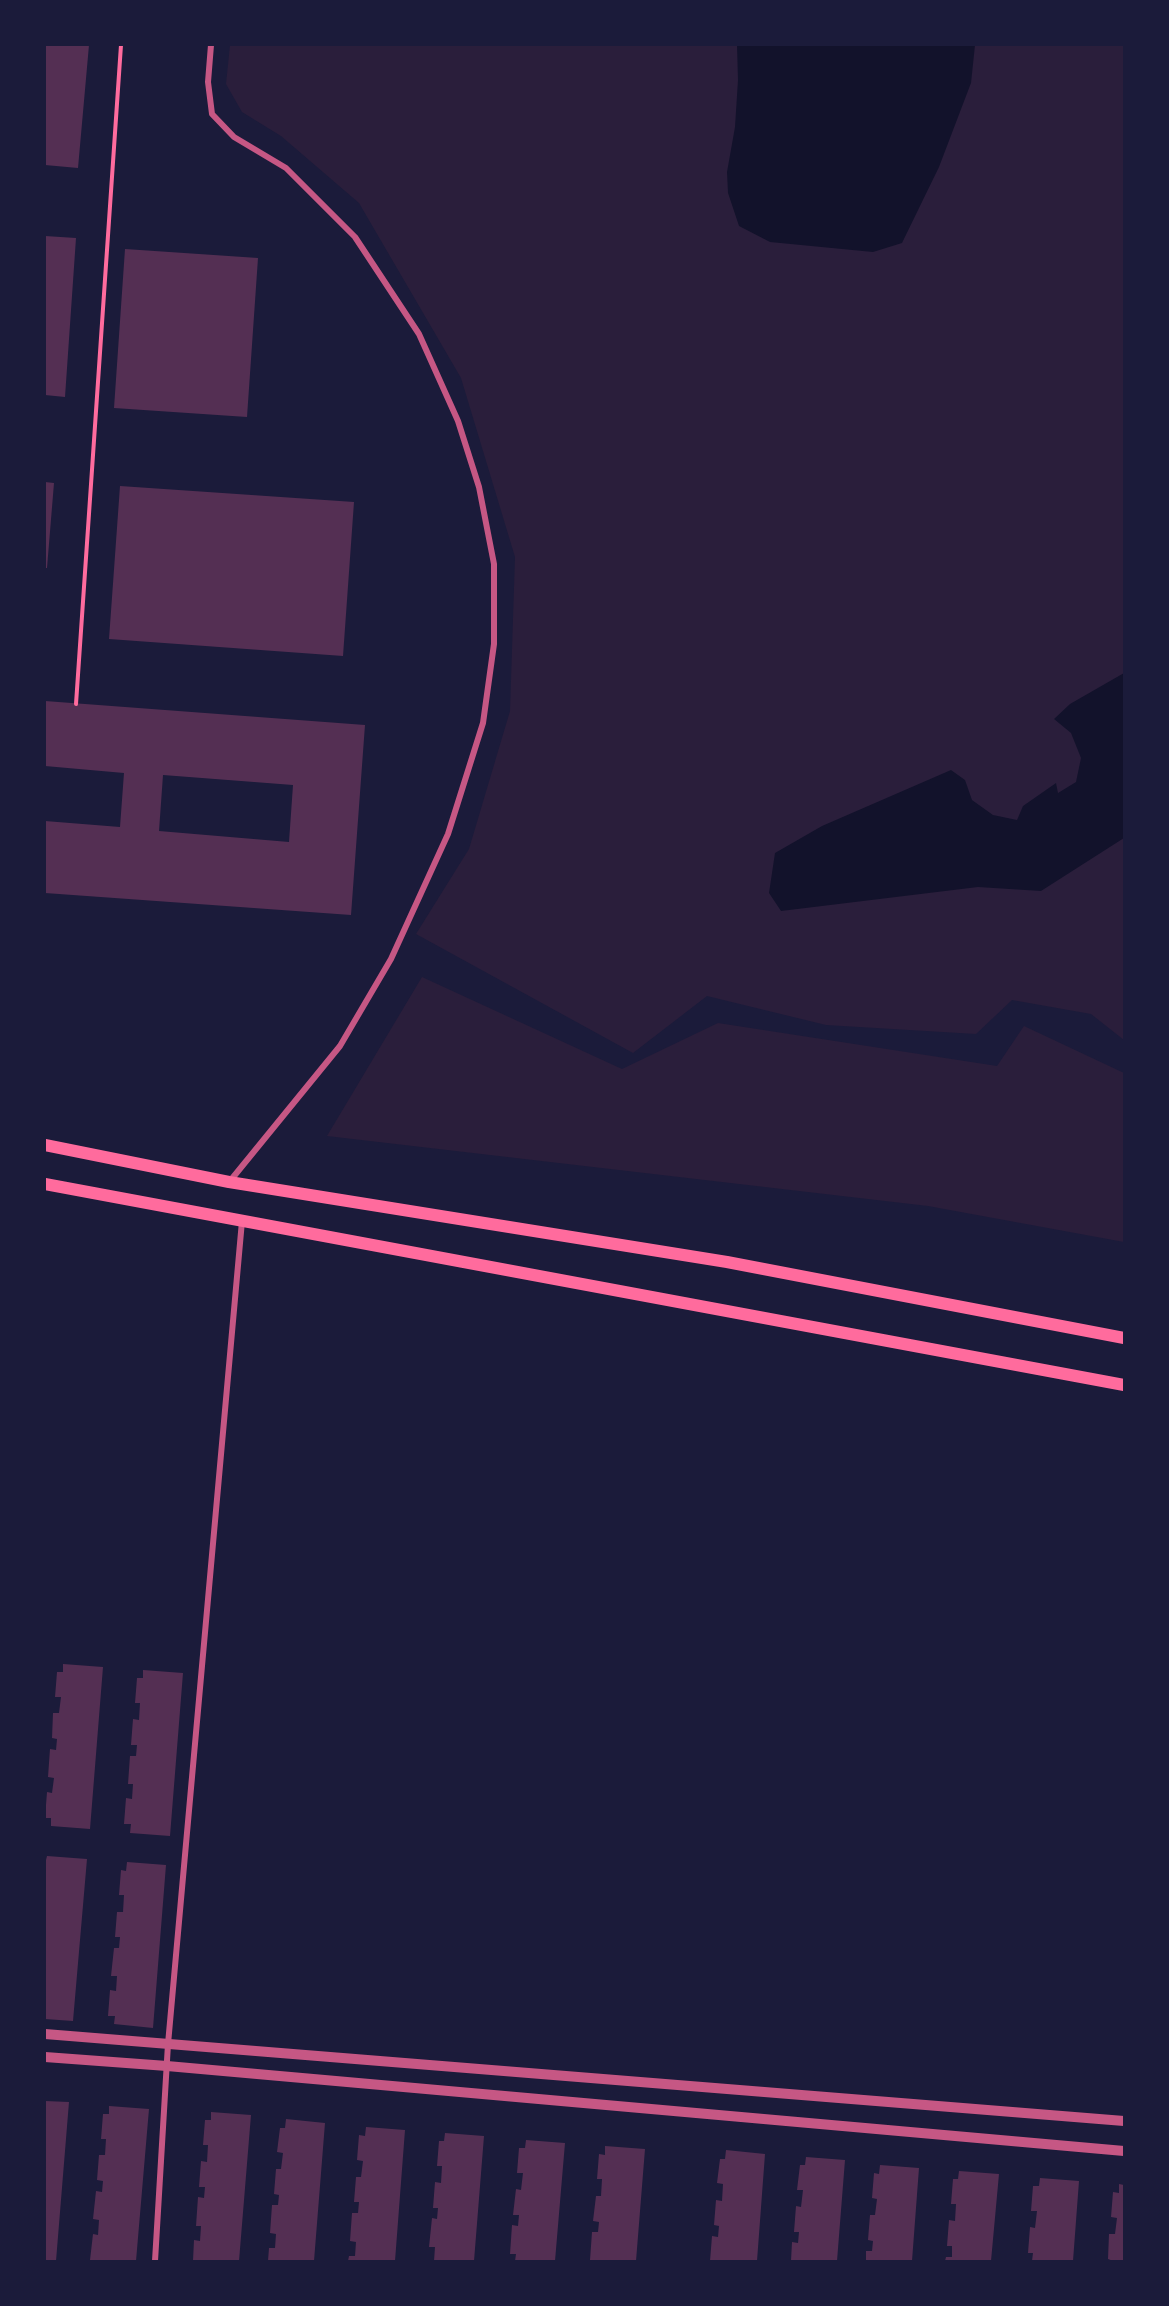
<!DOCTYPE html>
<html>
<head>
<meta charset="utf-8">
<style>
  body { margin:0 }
  #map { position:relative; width:1169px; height:2306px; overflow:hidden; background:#1b1b3a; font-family:Rubik,sans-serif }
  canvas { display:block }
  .frame { position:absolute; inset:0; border:46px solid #1b1b3a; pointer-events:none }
</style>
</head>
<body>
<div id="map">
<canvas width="1169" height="2306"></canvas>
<div class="frame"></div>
</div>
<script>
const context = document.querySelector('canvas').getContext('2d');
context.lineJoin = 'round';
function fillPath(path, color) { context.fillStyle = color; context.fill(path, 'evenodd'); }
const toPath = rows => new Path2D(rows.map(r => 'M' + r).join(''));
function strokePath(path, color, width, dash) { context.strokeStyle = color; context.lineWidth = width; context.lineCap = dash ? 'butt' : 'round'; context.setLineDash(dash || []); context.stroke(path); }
const green = toPath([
  [230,45,1124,45,1124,1040,1091,1014,1012,1000,976,1034,826,1025,707,996,633,1053,416,934,469,849,510,711,515,557,461,378,359,203,281,136,242,112,226,84],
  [422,977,622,1069,718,1023,997,1066,1024,1026,1124,1073,1124,1242,928,1206,327,1136]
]);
const water = toPath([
  [737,45,975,45,971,83,939,167,902,243,873,252,770,242,739,226,728,193,727,172,735,127,738,80],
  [1124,673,1124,838,1041,891,978,887,781,911,769,893,775,853,822,826,951,770,965,780,972,800,993,815,1017,820,1023,806,1056,783,1058,793,1076,782,1081,758,1071,733,1054,719,1070,704]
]);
const building = toPath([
  [45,45,89,45,78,168,45,165],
  [45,236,76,238,65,397,45,395],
  [125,249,258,258,247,417,114,408],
  [45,482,54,483,47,568,45,568],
  [120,486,354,502,343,656,109,639],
  [45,701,365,725,351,915,45,893,45,821,120,827,124,773,45,766],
  [163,775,293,785,289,842,159,831],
  [63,1664,103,1667,90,1829,51,1826,51,1818,45,1818,47,1792,52,1793,54,1778,48,1777,50,1749,56,1750,57,1739,52,1738,53,1713,59,1713,61,1697,55,1697,57,1672,63,1672],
  [143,1670,183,1673,170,1836,130,1833,131,1824,124,1824,126,1798,132,1799,133,1784,128,1784,130,1756,136,1756,137,1745,131,1745,133,1719,139,1720,140,1703,135,1703,137,1678,143,1678],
  [47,1856,87,1859,73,2021,45,2019,45,1864],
  [127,1862,166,1865,153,2028,114,2024,115,2016,108,2016,110,1990,116,1991,117,1976,111,1976,114,1948,119,1948,120,1937,115,1937,117,1912,123,1912,124,1895,119,1895,121,1870,126,1871],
  [45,2101,69,2102,56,2261,45,2261],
  [109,2106,149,2109,136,2261,90,2260,93,2234,98,2235,99,2220,93,2219,96,2191,102,2192,103,2181,97,2180,99,2155,105,2155,106,2139,101,2139,103,2114,109,2114],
  [211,2112,251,2115,239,2261,193,2261,194,2240,200,2241,201,2226,196,2226,198,2197,204,2198,205,2187,199,2187,201,2161,207,2162,208,2145,203,2145,205,2120,211,2120],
  [286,2119,325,2123,314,2261,268,2261,269,2248,275,2248,276,2234,270,2233,272,2205,278,2205,279,2195,274,2194,276,2169,281,2169,283,2153,277,2152,280,2128,285,2128],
  [366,2127,405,2130,395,2261,348,2261,349,2256,355,2256,356,2242,350,2241,352,2213,358,2213,359,2202,354,2202,356,2177,361,2177,363,2161,357,2160,359,2135,365,2136],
  [445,2133,484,2136,474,2261,434,2261,435,2247,429,2247,432,2218,437,2219,438,2208,433,2208,435,2182,441,2183,442,2166,437,2166,439,2141,444,2141],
  [526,2140,565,2143,555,2261,515,2261,516,2254,510,2254,512,2225,518,2226,519,2215,513,2215,516,2189,521,2190,523,2173,517,2173,519,2148,525,2148],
  [605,2146,645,2149,636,2261,590,2260,592,2232,598,2232,599,2222,593,2221,596,2196,601,2196,602,2179,597,2179,599,2154,605,2155],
  [726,2150,765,2154,757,2261,710,2261,712,2236,718,2237,719,2226,714,2225,716,2200,722,2201,723,2184,717,2183,720,2159,725,2159],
  [806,2157,845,2160,837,2261,791,2261,792,2242,798,2243,799,2232,794,2232,796,2206,801,2207,803,2190,797,2190,800,2165,805,2165],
  [880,2165,919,2168,912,2261,866,2261,866,2251,872,2251,873,2241,868,2240,870,2215,875,2215,877,2199,872,2198,874,2173,879,2174],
  [959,2171,999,2174,991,2261,945,2261,946,2257,952,2257,952,2246,947,2246,949,2220,955,2221,956,2204,951,2204,953,2179,958,2179],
  [1040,2178,1079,2181,1073,2261,1032,2261,1033,2253,1028,2253,1030,2227,1035,2228,1037,2211,1031,2211,1033,2186,1039,2186],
  [1119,2184,1124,2185,1124,2261,1113,2261,1108,2259,1109,2234,1115,2234,1117,2218,1111,2217,1113,2192,1119,2193]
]);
const path = toPath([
  [76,704,121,45]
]);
const minor = toPath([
  [211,45,208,82,212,114,234,137,286,168,355,237,419,334,458,421,479,487,494,564,494,644,483,723,448,834,391,959,340,1046,230,1181],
  [155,2261,168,2044,242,1221]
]);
const tertiary = toPath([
  [45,2034,1124,2121],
  [45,2057,167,2066,1124,2151]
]);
const secondary = toPath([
  [45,1145,229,1182,727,1262,1124,1338],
  [45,1184,1124,1385]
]);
fillPath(green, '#2a1e3b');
fillPath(water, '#12122b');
fillPath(building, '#542f53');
strokePath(path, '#ff6b9d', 4);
strokePath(minor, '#c65784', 6);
strokePath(tertiary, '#c65784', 10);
strokePath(secondary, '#ff6b9d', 12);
</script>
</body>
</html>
